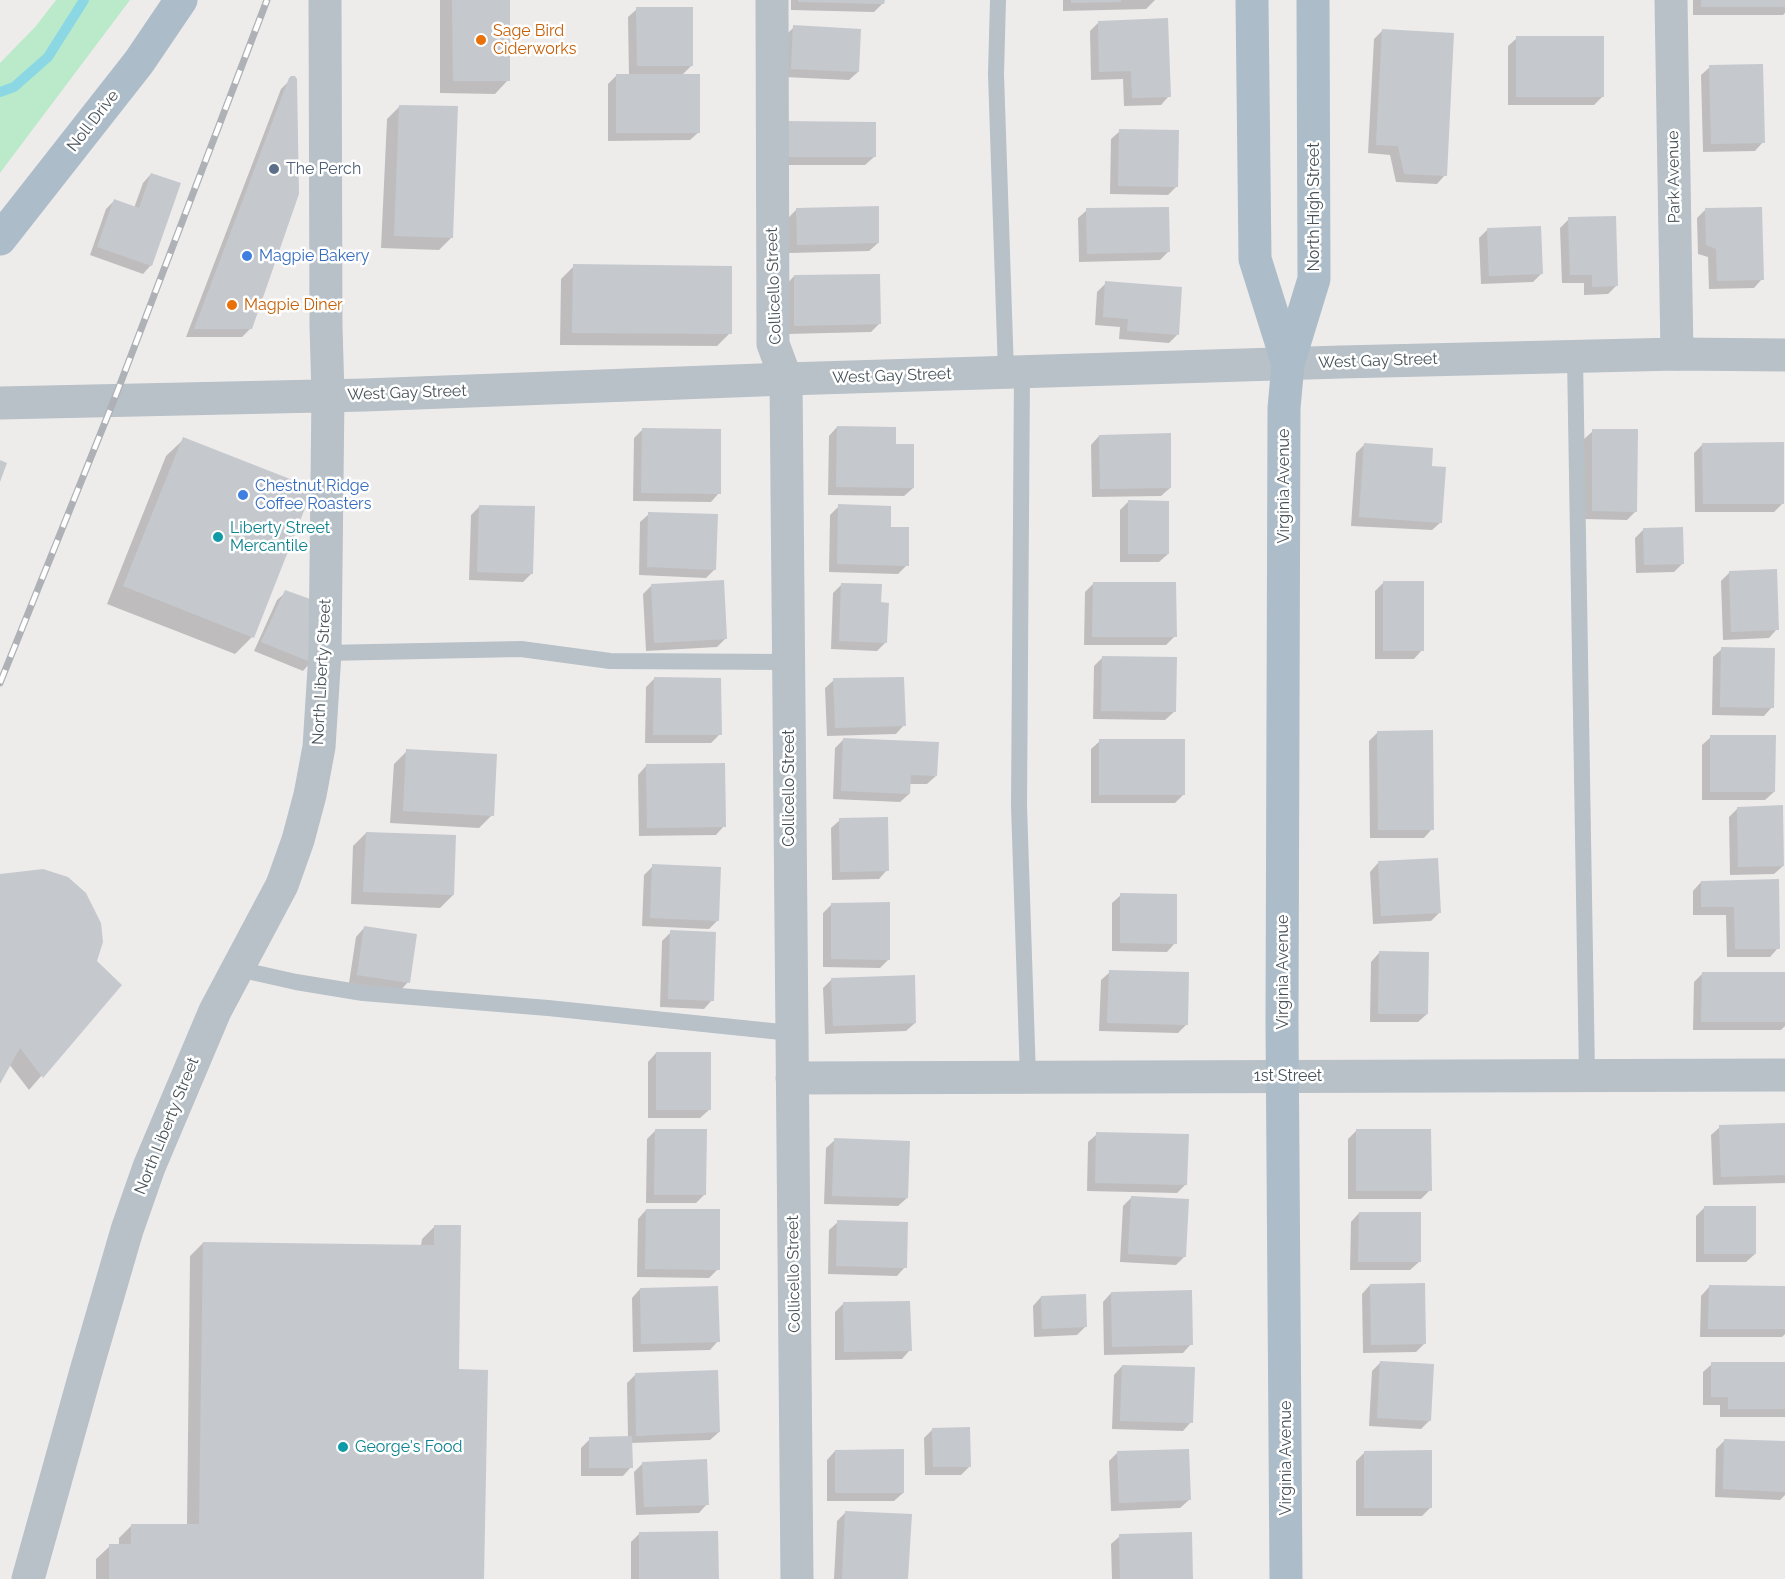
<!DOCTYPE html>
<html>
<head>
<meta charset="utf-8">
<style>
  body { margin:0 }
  canvas { display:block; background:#eeebeb }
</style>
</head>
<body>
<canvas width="1785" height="1579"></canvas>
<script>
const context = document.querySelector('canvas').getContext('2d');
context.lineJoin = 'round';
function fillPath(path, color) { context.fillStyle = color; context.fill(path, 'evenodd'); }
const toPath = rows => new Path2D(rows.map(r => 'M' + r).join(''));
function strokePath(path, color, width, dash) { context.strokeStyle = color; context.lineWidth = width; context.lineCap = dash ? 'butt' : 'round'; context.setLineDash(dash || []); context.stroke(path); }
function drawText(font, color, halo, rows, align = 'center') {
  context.font = font + ' Raleway,sans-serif'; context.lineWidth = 5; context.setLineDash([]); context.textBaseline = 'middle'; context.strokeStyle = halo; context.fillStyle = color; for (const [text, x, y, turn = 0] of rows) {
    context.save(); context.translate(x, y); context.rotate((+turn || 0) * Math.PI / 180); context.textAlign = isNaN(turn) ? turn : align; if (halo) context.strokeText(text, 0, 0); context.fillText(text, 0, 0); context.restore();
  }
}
const green = toPath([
  [56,0,130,0,0,173,0,63,36,26]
]);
const shadow = toPath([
  [440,0,508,0,508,80,495,94,440,93],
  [791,0,883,0,883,3,874,12,791,10],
  [1063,0,1155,0,1146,9,1063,11],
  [1693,0,1785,0,1785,13,1783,15,1693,15],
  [637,9,692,65,681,76,699,132,690,140,608,141,608,84,616,76,629,76,628,17],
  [1098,23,1169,96,1161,105,1124,106,1123,79,1091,80,1090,31],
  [794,27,858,72,849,80,784,77,785,36],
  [1382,31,1445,175,1437,184,1396,182,1390,155,1368,153,1374,39],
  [1517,38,1603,96,1594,105,1508,105,1508,46],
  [1710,67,1763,142,1755,151,1703,152,1701,75],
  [290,80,251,328,242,337,186,337,281,89],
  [400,106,452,237,439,250,381,248,387,119],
  [778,131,874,157,865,165,778,165],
  [1120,131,1177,186,1168,195,1110,194,1111,139],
  [151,174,151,265,143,274,90,255,106,209,114,201,134,208,143,183],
  [797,209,878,243,869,251,789,253,788,218],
  [1706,209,1762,279,1754,288,1709,289,1708,257,1698,254,1697,218],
  [1087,210,1168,252,1160,260,1079,262,1078,218],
  [1569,219,1617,285,1608,294,1584,295,1584,283,1562,283,1560,228],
  [1487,230,1542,273,1533,282,1481,284,1479,238],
  [574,266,730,333,717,346,560,345,561,279],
  [794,276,879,324,871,332,786,334,786,285],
  [1106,283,1177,335,1169,343,1119,339,1120,327,1095,325,1097,292],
  [837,427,895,446,913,488,904,496,828,495,829,436],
  [643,429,719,493,711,502,633,501,634,438],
  [1593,431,1636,511,1627,520,1584,519,1584,439],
  [1099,436,1170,488,1161,496,1092,497,1091,445],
  [184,439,252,637,235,654,107,604,166,456],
  [1703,444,1783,503,1774,512,1695,512,1694,453],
  [1364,445,1430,468,1441,522,1432,530,1351,526,1356,453],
  [1128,502,1168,554,1159,562,1120,562,1120,510],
  [480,506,532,573,523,582,469,580,471,515],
  [839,506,889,528,907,565,898,574,829,572,830,515],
  [649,514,715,569,706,578,639,575,640,522],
  [1644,529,1683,563,1674,572,1636,573,1635,538],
  [1730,572,1777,629,1769,638,1723,640,1721,581],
  [1384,582,1422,650,1414,659,1375,659,1375,591],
  [842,584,879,603,886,642,877,651,831,649,833,593],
  [1093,584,1175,636,1166,645,1084,645,1085,592],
  [651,586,726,638,717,647,646,651,643,594],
  [286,592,311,662,303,671,254,651,277,600],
  [1722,649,1772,707,1764,716,1712,715,1713,657],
  [1103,657,1174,712,1165,720,1093,719,1094,666],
  [654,679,720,734,711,743,645,743,646,687],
  [834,680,904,725,896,734,827,736,825,688],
  [1378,732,1432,829,1424,838,1370,838,1369,741],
  [1711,737,1774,792,1765,800,1702,800,1702,745],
  [844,739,936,776,927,784,909,784,909,794,900,802,833,799,835,748],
  [1100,741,1184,794,1175,803,1091,803,1091,749],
  [407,751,492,815,479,828,390,823,394,764],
  [646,766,724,826,716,835,639,836,638,775],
  [1738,808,1783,866,1774,874,1730,875,1729,817],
  [840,820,887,870,879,879,832,880,831,828],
  [366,833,453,895,440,908,351,904,353,846],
  [1378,863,1440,912,1431,921,1373,924,1370,872],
  [653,866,718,920,709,929,642,926,644,875],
  [0,875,120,985,29,1090,9,1064,0,1081],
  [1778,881,1778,948,1770,957,1727,957,1726,915,1693,915,1693,891,1701,882],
  [1121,895,1175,943,1167,952,1112,951,1112,903],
  [832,904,889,959,880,968,823,967,823,913],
  [364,928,408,982,400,991,349,983,356,937],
  [671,932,712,1000,704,1009,660,1007,662,941],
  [1379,953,1427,1014,1418,1022,1370,1022,1371,962],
  [1110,972,1186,1025,1178,1033,1099,1031,1101,980],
  [1703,973,1785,974,1785,1026,1781,1030,1693,1030,1694,982],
  [832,979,915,1023,906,1031,825,1034,823,988],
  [656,1053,709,1110,700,1118,648,1118,648,1062],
  [1785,1125,1785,1183,1713,1185,1711,1135,1720,1127],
  [655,1131,705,1194,696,1203,646,1203,647,1139],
  [1356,1131,1430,1190,1421,1199,1348,1199,1348,1139],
  [1097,1134,1186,1184,1177,1193,1087,1191,1088,1142],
  [835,1140,907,1198,898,1206,824,1204,826,1148],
  [1131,1198,1184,1257,1176,1265,1120,1262,1123,1206],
  [1704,1208,1755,1254,1746,1262,1696,1262,1696,1216],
  [646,1210,718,1269,709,1278,637,1277,638,1219],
  [1359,1213,1419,1262,1410,1270,1350,1270,1351,1222],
  [838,1222,905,1267,897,1276,828,1274,829,1230],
  [435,1226,457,1370,483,1579,96,1579,96,1559,110,1546,119,1546,119,1538,132,1525,187,1526,190,1256,203,1243,421,1246,422,1239],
  [1370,1285,1425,1343,1416,1352,1363,1353,1362,1294],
  [1709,1287,1785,1287,1785,1334,1782,1337,1700,1337,1701,1296],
  [640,1289,718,1341,710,1350,633,1352,632,1298],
  [1111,1293,1191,1344,1183,1353,1104,1355,1103,1302],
  [1041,1297,1086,1326,1077,1335,1034,1337,1033,1306],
  [843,1304,910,1350,902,1359,835,1360,835,1312],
  [1380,1363,1430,1420,1421,1429,1369,1426,1372,1371],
  [1712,1364,1785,1364,1785,1417,1720,1417,1720,1405,1703,1405,1703,1372],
  [1122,1366,1191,1422,1183,1431,1112,1429,1114,1375],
  [636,1374,719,1432,710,1440,631,1443,631,1467,623,1476,581,1476,581,1448,590,1439,628,1438,627,1383],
  [933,1429,970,1466,961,1475,925,1475,924,1438],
  [1725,1440,1785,1442,1785,1495,1780,1500,1715,1497,1716,1449],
  [835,1451,903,1493,894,1501,827,1501,827,1460],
  [1365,1452,1431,1507,1422,1516,1356,1516,1356,1461],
  [1117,1453,1189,1500,1180,1508,1111,1511,1109,1461],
  [643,1463,707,1504,699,1513,636,1515,634,1472],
  [846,1512,907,1579,834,1579,837,1521],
  [639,1534,718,1579,631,1579,631,1542],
  [1120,1536,1192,1579,1112,1579,1111,1544]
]);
const stream = toPath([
  [0,92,14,87,48,57,84,0]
]);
const building = toPath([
  [452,0,510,0,510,81,453,81],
  [798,0,885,0,884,4,798,2],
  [1071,0,1121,0,1121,2,1071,3],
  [1701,0,1785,0,1785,7,1701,7],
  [636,7,693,7,693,66,637,66],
  [1168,18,1171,97,1132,98,1131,71,1099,72,1098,21],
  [793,25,861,29,859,72,791,69],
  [1382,29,1454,33,1447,176,1404,174,1398,146,1376,145],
  [1516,36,1604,36,1604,97,1516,97],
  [1763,64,1765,143,1711,144,1709,65],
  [616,74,700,74,700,133,616,133],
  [291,76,295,76,297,79,299,194,252,329,194,329,289,78],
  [399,105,458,106,453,238,394,236],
  [786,121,876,122,876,157,786,157],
  [1119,129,1179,130,1178,187,1118,186],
  [151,173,181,183,152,266,97,247,114,199,139,208],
  [879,206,879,243,797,245,796,208],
  [1169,207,1170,252,1087,254,1086,208],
  [1762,207,1764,280,1717,281,1716,249,1706,245,1705,208],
  [1616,216,1618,286,1592,287,1592,275,1570,275,1568,217],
  [1541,226,1543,274,1489,276,1487,228],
  [573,264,732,266,732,334,572,333],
  [880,274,881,324,794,326,794,275],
  [1105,281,1182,287,1179,335,1127,331,1128,319,1103,317],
  [837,426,896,427,896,444,914,444,914,488,836,487],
  [642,428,721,429,721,494,641,493],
  [1592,429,1638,429,1637,512,1592,511],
  [1171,433,1171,488,1100,489,1099,435],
  [183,437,313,488,254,638,123,586],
  [1784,442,1784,504,1703,504,1702,443],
  [1364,443,1433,448,1432,466,1446,467,1442,523,1359,517],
  [0,460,7,463,0,482],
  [1128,500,1169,501,1169,554,1128,554],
  [838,504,891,506,891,527,909,527,909,566,837,564],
  [479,505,535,506,533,574,477,572],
  [648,512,718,514,716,570,647,567],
  [1683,527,1684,564,1644,565,1643,528],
  [1777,569,1779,630,1731,632,1729,571],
  [724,580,727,639,654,643,651,584],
  [1383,581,1424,581,1424,651,1383,651],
  [1093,582,1176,582,1177,637,1092,637],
  [841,583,882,584,881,602,889,603,887,643,839,641],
  [285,590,313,600,313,663,261,642],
  [1721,647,1775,648,1774,708,1720,707],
  [1102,656,1177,657,1176,712,1101,711],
  [654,677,721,678,722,735,653,735],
  [904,677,906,726,835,728,833,678],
  [1433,730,1434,830,1378,830,1377,731],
  [1710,735,1776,735,1775,792,1710,792],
  [843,738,939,742,937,776,911,775,910,794,841,791],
  [1099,739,1185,739,1185,795,1099,795],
  [406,749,497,754,494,816,403,811],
  [725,763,726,827,647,828,646,764],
  [1783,805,1784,866,1738,867,1737,807],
  [888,817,889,871,840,872,839,818],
  [366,832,456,835,454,895,363,892],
  [1438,858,1441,913,1381,916,1378,861],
  [652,864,721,867,719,921,650,918],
  [43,869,68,877,86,893,101,923,103,942,97,961,122,985,43,1078,20,1048,0,1084,0,874],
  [1779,879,1780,949,1735,949,1734,907,1701,907,1701,881],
  [1120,893,1177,894,1177,944,1120,943],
  [890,902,890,960,831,959,831,903],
  [364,926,417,934,410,983,357,975],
  [670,930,716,932,714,1001,668,999],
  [1379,951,1429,952,1428,1014,1378,1014],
  [1109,970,1189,972,1188,1025,1107,1023],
  [1702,972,1785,972,1785,1022,1701,1022],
  [915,975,916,1023,833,1026,831,978],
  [656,1052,711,1052,711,1110,656,1110],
  [1785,1123,1785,1175,1721,1177,1719,1125],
  [655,1129,707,1129,706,1195,654,1195],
  [1356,1129,1431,1129,1432,1191,1356,1191],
  [1096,1132,1189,1134,1187,1185,1095,1183],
  [834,1138,910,1141,908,1198,832,1196],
  [1131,1196,1189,1199,1186,1257,1128,1254],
  [1704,1206,1756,1206,1756,1254,1704,1254],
  [646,1209,720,1209,720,1270,645,1269],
  [1359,1212,1421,1212,1421,1262,1358,1262],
  [837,1220,908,1222,907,1268,836,1266],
  [434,1225,461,1225,459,1369,488,1370,484,1579,109,1579,109,1544,131,1544,131,1524,199,1524,203,1242,434,1245],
  [1425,1283,1426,1344,1371,1345,1370,1284],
  [1709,1285,1785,1286,1785,1329,1708,1329],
  [718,1286,720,1342,641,1344,640,1288],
  [1192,1290,1193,1345,1112,1347,1111,1292],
  [1086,1294,1087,1327,1042,1329,1041,1296],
  [910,1301,912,1351,844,1352,843,1302],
  [1380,1361,1434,1364,1431,1421,1377,1418],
  [1711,1362,1785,1362,1785,1409,1728,1409,1728,1397,1711,1397],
  [1122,1365,1195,1367,1193,1423,1120,1421],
  [718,1370,720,1432,636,1436,635,1373],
  [970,1427,971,1467,933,1467,932,1428],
  [632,1436,633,1468,589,1468,589,1437],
  [1724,1439,1785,1441,1785,1492,1723,1489],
  [904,1449,904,1493,835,1493,835,1450],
  [1189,1449,1191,1500,1119,1503,1117,1451],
  [1432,1450,1432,1508,1364,1508,1364,1451],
  [707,1459,709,1505,644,1507,642,1462],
  [845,1511,912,1514,908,1579,842,1579],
  [718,1531,719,1579,639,1579,639,1532],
  [1192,1532,1193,1579,1120,1579,1119,1534]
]);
const service = toPath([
  [998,0,996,74,1006,372],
  [1575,357,1587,1075],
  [1022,372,1019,806,1028,1077],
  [325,653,521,649,610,661,788,662],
  [238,969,296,982,363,993,548,1008,791,1033]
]);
const minor = toPath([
  [772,0,773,344,786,379,797,1579],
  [1671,0,1677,354],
  [792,1078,1785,1075]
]);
const tertiary = toPath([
  [0,403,365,395,786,379,1341,362,1677,354,1785,355],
  [28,1579,86,1371,127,1230,149,1167,215,1011,282,885,298,840,310,795,319,747,325,653,328,395,326,326,325,0]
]);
const primary = toPath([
  [1252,0,1255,259,1288,364],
  [0,239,139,62,181,0],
  [1286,1579,1282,1022,1284,408,1288,364,1314,279,1313,0]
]);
const rail = toPath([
  [0,683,114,400,267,0]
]);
const markers = [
  [481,40,6,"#e8710a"],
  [274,169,6,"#5c6f8a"],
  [247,256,6,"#3f7fe0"],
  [232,305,6,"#e8710a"],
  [243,495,6,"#3f7fe0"],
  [218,537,6,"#0f9aa8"],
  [343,1447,6,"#0f9aa8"]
];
const foodNames = [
  ["Sage Bird",493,31],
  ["Ciderworks",493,49],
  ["Magpie Diner",244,305]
];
const streetNames = [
  ["Noll Drive",93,121,-52],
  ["Park Avenue",1674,177,-91],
  ["North High Street",1314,207,-90],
  ["Collicello Street",774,286,-92],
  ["West Gay Street",1378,361,-2],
  ["West Gay Street",892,376,-2],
  ["West Gay Street",407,393,-2],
  ["Virginia Avenue",1284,486,-90],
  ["North Liberty Street",322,672,-87],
  ["Collicello Street",789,788,-90],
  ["Virginia Avenue",1283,972,-90],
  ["1st Street",1288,1076],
  ["North Liberty Street",167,1126,-68],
  ["Collicello Street",794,1274,-91],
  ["Virginia Avenue",1286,1458,-90]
];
const serviceNames = [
  ["The Perch",286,169]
];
const shopNames = [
  ["Magpie Bakery",259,256],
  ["Chestnut Ridge",255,486],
  ["Coffee Roasters",255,504]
];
const cultureNames = [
  ["Liberty Street",230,528],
  ["Mercantile",230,546],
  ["George's Food",355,1447]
];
fillPath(green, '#bbeaca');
fillPath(shadow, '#0003');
strokePath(stream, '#8bd8e4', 10);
fillPath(building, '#c5c9ce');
strokePath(service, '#b7c1c7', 16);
strokePath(minor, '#b7c1c7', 33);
strokePath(tertiary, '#b7c1c7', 33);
strokePath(primary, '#acbdc9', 33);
strokePath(rail, '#aeb1b5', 7);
strokePath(rail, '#fff', 4.5, [14]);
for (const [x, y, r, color] of markers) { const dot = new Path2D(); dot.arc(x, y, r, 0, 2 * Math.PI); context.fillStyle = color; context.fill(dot); strokePath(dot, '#fff', 2); }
drawText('16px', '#c56008', '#fff', foodNames, 'left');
drawText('16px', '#455057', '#fff', streetNames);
drawText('16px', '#4e5e75', '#fff', serviceNames, 'left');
drawText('16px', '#366cbe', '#fff', shopNames, 'left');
drawText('16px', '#0d838f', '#fff', cultureNames, 'left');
</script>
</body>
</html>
